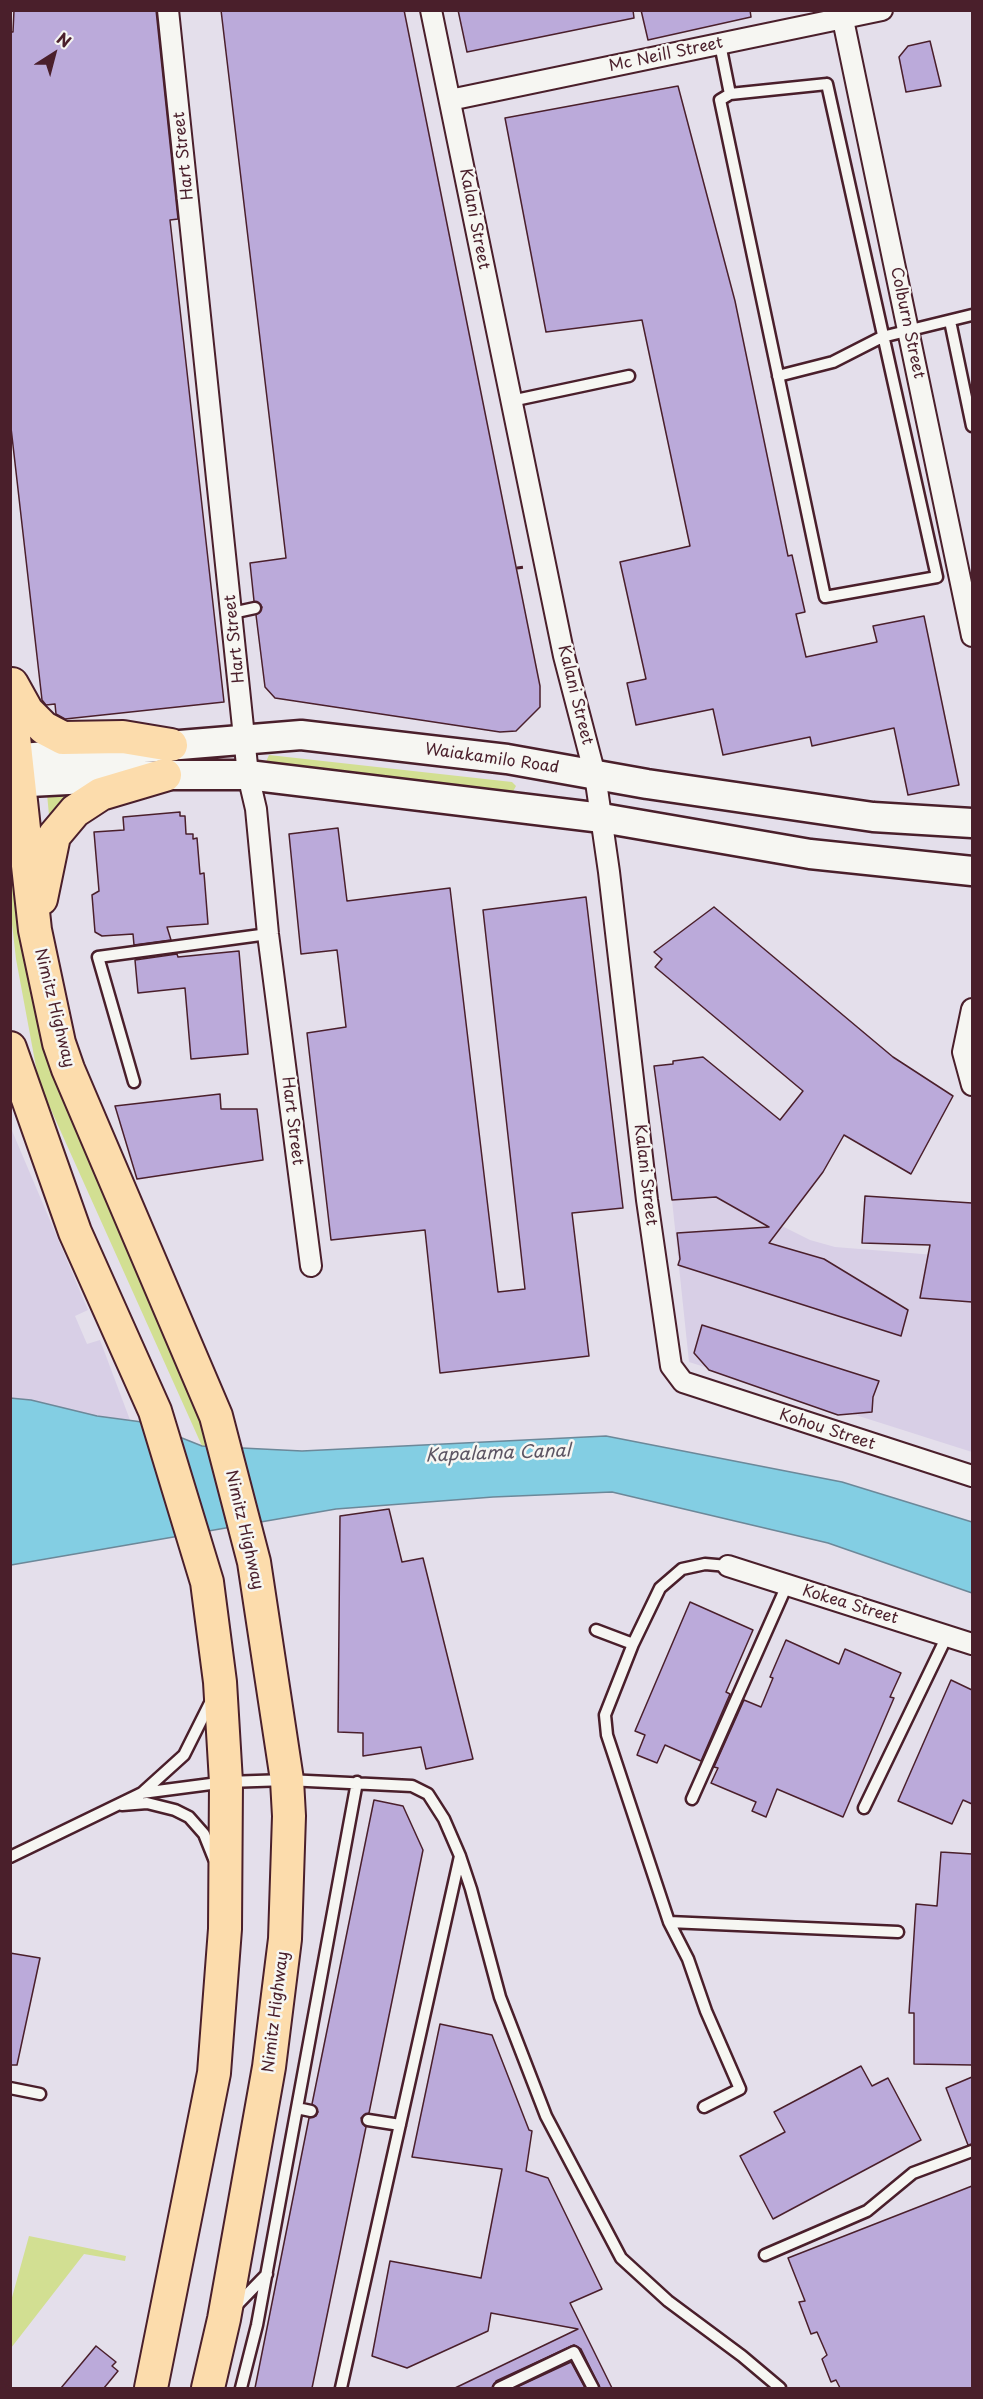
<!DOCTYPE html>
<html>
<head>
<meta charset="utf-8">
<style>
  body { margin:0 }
  #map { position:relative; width:983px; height:2399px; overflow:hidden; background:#e4dfeb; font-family:"Playpen Sans",sans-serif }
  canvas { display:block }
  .frame { position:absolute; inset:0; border:12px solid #4a1f2b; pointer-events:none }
  .north { position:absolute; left:24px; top:24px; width:60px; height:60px; -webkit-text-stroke:4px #f6f6f2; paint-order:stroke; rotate:36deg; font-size:16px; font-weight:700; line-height:24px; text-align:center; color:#4a1f2b }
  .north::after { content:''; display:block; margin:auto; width:21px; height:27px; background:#4a1f2b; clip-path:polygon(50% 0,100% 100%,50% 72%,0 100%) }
</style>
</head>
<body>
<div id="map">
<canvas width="983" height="2399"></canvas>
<div class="frame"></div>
<div class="north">N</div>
</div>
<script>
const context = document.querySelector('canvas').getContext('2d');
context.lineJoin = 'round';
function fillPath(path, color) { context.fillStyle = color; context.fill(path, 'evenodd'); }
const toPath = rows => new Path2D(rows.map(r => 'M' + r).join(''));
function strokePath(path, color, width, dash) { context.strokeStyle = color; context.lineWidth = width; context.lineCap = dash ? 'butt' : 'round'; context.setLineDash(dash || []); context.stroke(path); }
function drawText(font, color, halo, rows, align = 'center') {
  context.font = font + ' "Playpen Sans",sans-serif'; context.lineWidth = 5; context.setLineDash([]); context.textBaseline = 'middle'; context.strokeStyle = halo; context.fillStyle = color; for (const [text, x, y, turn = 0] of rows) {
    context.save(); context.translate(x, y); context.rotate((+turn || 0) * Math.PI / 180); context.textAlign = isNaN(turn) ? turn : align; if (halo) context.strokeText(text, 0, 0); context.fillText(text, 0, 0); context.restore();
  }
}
const built = toPath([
  [10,1126,88,1310,75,1316,87,1344,100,1340,130,1420,97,1416,31,1400,11,1398],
  [716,1197,777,1232,782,1226,810,1240,835,1247,972,1258,972,1452,689,1362,672,1200]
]);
const green = toPath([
  [269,755,512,782,516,786,511,795,265,764],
  [90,789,51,836,47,794],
  [10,822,26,953,226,1447,202,1446,39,1083,16,959,11,915],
  [29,2236,126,2256,125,2261,84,2254,11,2348,11,2301]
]);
const water = toPath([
  [10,1398,31,1400,97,1416,142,1422,202,1446,302,1451,606,1436,842,1482,972,1522,972,1593,828,1543,612,1492,493,1497,336,1509,11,1565,10,1398]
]);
const building = toPath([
  [14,10,156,10,178,219,170,220,224,702,65,719,56,714,55,704,46,705,42,700,10,419,10,32,13,32,14,10],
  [221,10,404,10,540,686,540,707,516,731,500,732,275,698,265,687,256,615,262,607,254,601,250,563,286,558,221,10],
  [458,10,633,10,634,18,467,52,458,10],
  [641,10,750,10,751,17,648,40,641,10],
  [930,41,941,86,906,92,899,57,908,46,930,41],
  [678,86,735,301,788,556,792,555,805,612,796,614,806,657,877,642,873,626,924,616,959,785,908,795,894,728,812,746,810,737,723,755,713,709,636,725,627,683,646,679,620,562,690,546,642,320,546,332,505,118,678,86],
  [180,812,180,816,185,816,186,834,193,834,193,839,197,838,200,874,204,873,208,924,167,927,171,940,134,945,133,934,102,936,95,932,92,895,99,891,94,832,124,830,123,817,180,812],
  [338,828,347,901,450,888,498,1292,525,1289,483,910,586,897,623,1208,572,1213,589,1356,440,1373,425,1230,331,1240,307,1033,346,1027,337,950,301,954,289,834,338,828],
  [714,907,893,1057,953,1096,911,1174,844,1135,823,1172,769,1243,824,1259,908,1310,901,1336,678,1265,680,1259,677,1233,769,1227,716,1197,672,1200,654,1066,673,1064,673,1061,703,1057,780,1120,803,1091,655,967,662,959,654,952,714,907],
  [239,951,248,1054,191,1059,185,988,138,993,135,960,177,954,178,957,239,951],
  [220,1094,221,1109,257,1109,263,1160,137,1179,115,1106,220,1094],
  [865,1196,972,1203,972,1302,920,1298,930,1245,862,1243,865,1196],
  [702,1325,879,1381,873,1397,872,1412,838,1415,709,1370,694,1353,702,1325],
  [389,1509,402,1562,423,1558,473,1759,426,1769,421,1747,363,1756,363,1733,338,1732,340,1516,389,1509],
  [690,1602,753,1630,726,1692,730,1694,701,1761,665,1745,657,1763,637,1755,645,1735,635,1731,690,1602],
  [786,1640,839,1664,845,1649,901,1673,890,1697,894,1698,843,1817,777,1789,766,1817,752,1811,756,1802,711,1783,718,1768,714,1767,744,1700,761,1707,773,1678,770,1677,786,1640],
  [951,1680,972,1690,972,1804,963,1800,952,1824,898,1801,951,1680],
  [374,1800,403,1806,423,1850,369,2113,361,2118,366,2127,312,2388,255,2388,309,2118,316,2116,318,2112,312,2104,374,1800],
  [941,1852,972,1854,972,2065,914,2064,914,2013,909,2013,916,1904,937,1906,941,1852],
  [10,1953,40,1958,17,2065,10,2065,10,1953],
  [440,2024,492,2035,529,2130,532,2131,526,2171,548,2178,602,2289,570,2303,612,2388,600,2388,581,2349,574,2345,496,2381,492,2388,455,2388,578,2329,491,2313,488,2331,407,2368,372,2356,390,2261,481,2278,502,2169,412,2157,440,2024],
  [861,2066,872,2086,888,2078,921,2140,773,2219,740,2156,785,2132,774,2112,861,2066],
  [972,2077,972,2144,968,2145,946,2088,972,2077],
  [972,2186,972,2388,840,2388,836,2380,831,2382,822,2359,827,2355,817,2332,811,2334,799,2302,805,2301,788,2258,972,2186],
  [96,2346,116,2362,112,2366,118,2371,104,2388,61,2388,96,2346],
  [571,2362,585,2388,515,2388,571,2362]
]);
const path = toPath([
  [517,568,526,567]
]);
const lane = toPath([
  [720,44,730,94],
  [827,84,937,577,825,597,720,100,730,94,827,84],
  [950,321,972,426],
  [778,376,833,362,882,337,972,315],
  [511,401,629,376],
  [232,613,255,608],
  [134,1082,98,957,268,934],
  [596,1630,633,1644],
  [142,1793,184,1755,212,1699],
  [692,1799,787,1585],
  [122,1805,147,1803,175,1810,189,1817,204,1834,214,1859],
  [864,1808,947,1636],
  [10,1857,142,1793,226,1782,287,1780,412,1786,428,1794,444,1819,460,1856,471,1889,500,1997,546,2116,621,2258,668,2301,742,2356,780,2388],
  [669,1922,898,1932],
  [10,2088,40,2094],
  [704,2107,740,2089,706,2011,688,1959,669,1922,607,1735,605,1715,633,1644,660,1588,682,1569,705,1564,728,1566],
  [297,2108,311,2111],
  [368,2120,400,2125],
  [765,2255,867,2211,913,2173,972,2151],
  [234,2308,267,2274],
  [241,2388,257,2325,357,1782],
  [341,2388,460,1856],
  [499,2388,574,2352,593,2388]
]);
const street = toPath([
  [168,10,248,775,256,809,268,934,311,1266],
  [431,10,564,656,595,775,609,872,647,1200,671,1366,683,1382,972,1476],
  [841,10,972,636],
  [450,100,882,10],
  [972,1009,963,1052,972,1085],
  [728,1566,972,1644]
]);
const secondary = toPath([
  [10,759,301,735,507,759,647,784,873,817,972,823],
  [10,783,165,775,248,775,602,818,810,854,972,871]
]);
const primary = toPath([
  [12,684,27,711,44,728,63,738,123,737,171,745],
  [10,700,35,930,59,1043,68,1069,216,1416,254,1562,287,1780,289,1816,285,1939,269,2067,224,2319,208,2388],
  [41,899,54,836,75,811,101,794,165,775],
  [10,1048,75,1232,155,1411,207,1582,220,1682,226,1782,225,1929,214,2073,151,2388]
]);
const streetNames = [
  ["Mc Neill Street",666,55,-12],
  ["Hart Street",184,156,-96],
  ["Kalani Street",474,219,79],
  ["Colburn Street",907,323,78],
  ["Hart Street",235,639,-96],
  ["Kalani Street",575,695,76],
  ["Waiakamilo Road",492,759,8],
  ["Nimitz Highway",54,1008,76],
  ["Hart Street",292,1121,83],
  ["Kalani Street",645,1175,83],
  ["Kohou Street",827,1430,18],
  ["Nimitz Highway",244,1530,77],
  ["Kokea Street",850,1605,17],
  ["Nimitz Highway",276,2012,-83]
];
const waterNames = [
  ["Kapalama Canal",498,1454,-2]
];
fillPath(built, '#d8cfe6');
fillPath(green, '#d2df92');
fillPath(water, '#83cee3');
strokePath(water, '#6c8899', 1.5);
fillPath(building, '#bbaada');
strokePath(building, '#4a1f2b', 1.5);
strokePath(lane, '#4a1f2b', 15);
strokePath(street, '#4a1f2b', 24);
strokePath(secondary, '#4a1f2b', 33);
strokePath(primary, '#4a1f2b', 36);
strokePath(path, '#4a1f2b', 3, [6, 4.5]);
strokePath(lane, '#f6f6f2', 10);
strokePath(street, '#f6f6f2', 20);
strokePath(secondary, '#f6f6f2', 28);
strokePath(primary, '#fcdcac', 32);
drawText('16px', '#4a1f2b', '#f6f6f2', streetNames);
drawText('italic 18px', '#5b5462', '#f6f6f2', waterNames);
</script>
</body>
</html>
